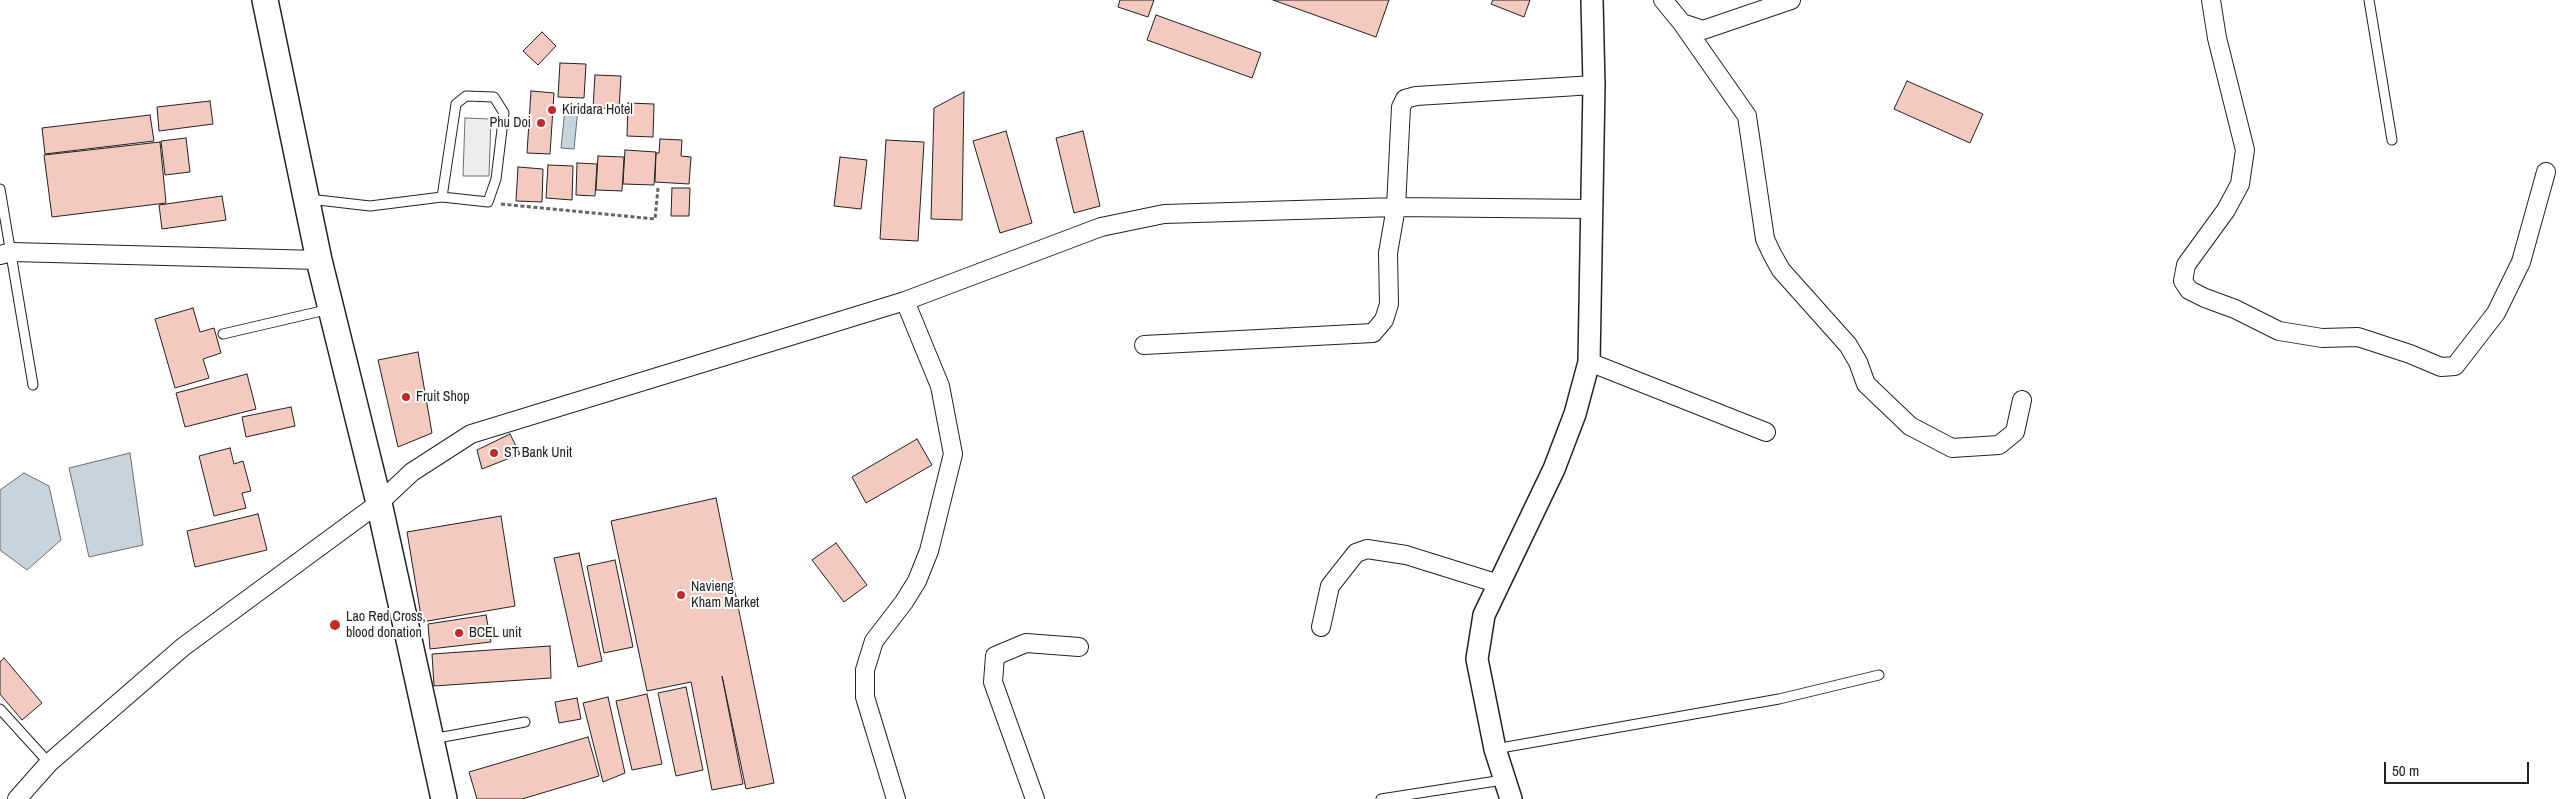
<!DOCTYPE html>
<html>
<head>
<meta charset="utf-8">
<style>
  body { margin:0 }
  #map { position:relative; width:2561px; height:799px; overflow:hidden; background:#fff; font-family:"Archivo Narrow",sans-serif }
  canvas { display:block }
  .scale { position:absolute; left:2384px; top:762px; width:145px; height:22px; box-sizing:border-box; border:2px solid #222; border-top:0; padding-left:6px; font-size:15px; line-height:18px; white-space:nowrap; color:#222; -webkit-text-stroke:4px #fff; paint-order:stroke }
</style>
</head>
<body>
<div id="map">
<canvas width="2561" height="799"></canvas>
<div class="scale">50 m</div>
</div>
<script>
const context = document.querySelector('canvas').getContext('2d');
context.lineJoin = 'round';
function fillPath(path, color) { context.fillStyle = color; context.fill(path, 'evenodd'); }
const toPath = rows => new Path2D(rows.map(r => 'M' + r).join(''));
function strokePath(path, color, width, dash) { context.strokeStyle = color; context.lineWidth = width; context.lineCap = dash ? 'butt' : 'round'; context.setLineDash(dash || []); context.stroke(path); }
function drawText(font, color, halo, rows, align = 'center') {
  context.font = font + ' "Archivo Narrow",sans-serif'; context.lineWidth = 4; context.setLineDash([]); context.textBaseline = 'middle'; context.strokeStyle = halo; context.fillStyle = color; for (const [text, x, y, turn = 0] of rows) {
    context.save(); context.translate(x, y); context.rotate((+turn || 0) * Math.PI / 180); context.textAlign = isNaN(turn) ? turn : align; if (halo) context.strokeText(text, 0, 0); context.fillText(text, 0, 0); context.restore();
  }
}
const parking = toPath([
  [465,118,491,119,489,176,463,176,465,118]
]);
const water = toPath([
  [565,108,578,109,574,149,561,148,565,108],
  [130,453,143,545,89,557,69,468,130,453],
  [24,473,49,486,61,540,27,570,0,550,0,490,24,473]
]);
const building = toPath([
  [1120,0,1154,0,1148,17,1118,7,1120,0],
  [1273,0,1389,0,1376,37,1273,0],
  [1493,0,1530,0,1524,17,1491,4,1493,0],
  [1156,15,1261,53,1252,78,1147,40,1156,15],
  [542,32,556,46,538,65,523,51,542,32],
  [560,63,586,64,584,98,558,97,560,63],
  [595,75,621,76,619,109,593,108,595,75],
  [1907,81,1983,114,1970,143,1894,109,1907,81],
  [531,91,554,93,550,154,527,153,531,91],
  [964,92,962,220,931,219,934,108,964,92],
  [210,101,213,124,159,131,157,107,210,101],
  [628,103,654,104,653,137,627,136,628,103],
  [150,115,154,141,45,154,42,128,150,115],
  [1006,131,1032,223,1000,233,973,141,1006,131],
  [1083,131,1100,206,1074,213,1056,138,1083,131],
  [186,138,190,172,165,175,161,141,186,138],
  [660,139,682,140,681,156,691,157,689,184,655,182,656,153,659,153,660,139],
  [886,140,924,142,918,241,880,239,886,140],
  [160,142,166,203,52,217,44,155,160,142],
  [625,150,656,152,654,185,623,184,625,150],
  [598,156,624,157,622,191,596,190,598,156],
  [840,157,867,160,861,209,834,206,840,157],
  [577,163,597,164,595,196,576,195,577,163],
  [548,165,573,166,572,200,546,198,548,165],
  [518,167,543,169,542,202,516,201,518,167],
  [672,188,690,188,689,216,671,216,672,188],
  [222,196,226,220,162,229,159,205,222,196],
  [193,308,200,332,214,328,221,353,203,359,209,378,175,388,155,319,193,308],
  [418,352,432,433,398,447,378,360,418,352],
  [247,374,256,409,185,427,176,393,247,374],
  [291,407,295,426,246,437,242,417,291,407],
  [510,434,520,454,482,469,477,450,510,434],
  [917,439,932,465,866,503,852,477,917,439],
  [230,448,234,464,243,461,251,491,242,493,246,508,214,516,199,456,230,448],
  [716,498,774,783,746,789,722,676,743,784,712,790,691,682,647,691,611,521,716,498],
  [258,514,267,550,195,567,187,531,258,514],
  [501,516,515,606,422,622,407,532,501,516],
  [836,543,867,585,844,602,812,560,836,543],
  [579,553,602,661,578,667,554,558,579,553],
  [615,560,633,647,604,653,587,566,615,560],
  [486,615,491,642,430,649,428,624,486,615],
  [550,646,551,678,434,686,432,654,550,646],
  [4,658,42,703,22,720,0,694,0,662,4,658],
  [686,687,703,770,676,776,658,693,686,687],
  [647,694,662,764,632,770,616,701,647,694],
  [608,697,625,773,603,782,583,703,608,697],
  [577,698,581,719,559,723,555,702,577,698],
  [588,737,599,776,522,799,477,799,469,772,588,737]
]);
const path = toPath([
  [501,204,655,219,658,188]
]);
const service = toPath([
  [2369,0,2392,140],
  [0,189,33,385],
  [309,199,370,206,442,197,488,202,496,179,504,113,494,97,466,96,456,104,442,197],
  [223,334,330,309],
  [0,709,49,763],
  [432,739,525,722],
  [1495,749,1779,699,1879,675],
  [1381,799,1503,780]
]);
const minor = toPath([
  [1663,0,1682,23,1703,30,1791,0],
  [2211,0,2217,38,2245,150,2240,184,2226,210,2186,265,2183,281,2189,290,2205,298,2235,309,2279,331,2322,338,2358,337,2410,354,2441,367,2455,366,2496,313,2521,262,2546,172],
  [1682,23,1747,116,1765,239,1772,254,1781,270,1848,345,1858,362,1866,384,1910,426,1952,448,1999,445,2015,432,2022,400],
  [0,255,12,252,319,260],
  [1144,345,1373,333,1384,320,1389,304,1388,253,1396,207,1401,107,1405,99,1416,96,1594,85],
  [1589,362,1766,432],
  [1321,627,1330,586,1356,553,1367,549,1406,555,1499,584],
  [17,799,49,763,183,647,379,503,412,472,471,434,905,301,1101,227,1164,214,1396,207,1593,209],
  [896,799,865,697,865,670,874,641,904,602,917,581,929,551,953,454,940,386,905,301],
  [1035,799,993,682,995,656,1026,643,1079,647]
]);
const tertiary = toPath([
  [1511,799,1495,749,1477,659,1484,615,1554,469,1575,414,1589,362,1594,85,1592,0]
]);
const secondary = toPath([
  [265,0,319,260,379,503,444,799]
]);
const markers = [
  [552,110,5,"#c62828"],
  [541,123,5,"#c62828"],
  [406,397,5,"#c62828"],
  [494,453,5,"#c62828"],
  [681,595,5,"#c62828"],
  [335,625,6,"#c62828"],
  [459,633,5,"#c62828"]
];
const poiNames = [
  ["Kiridara Hotel",562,110],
  ["Phu Doi",531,123,"right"],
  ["Fruit Shop",416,397],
  ["ST Bank Unit",504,453],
  ["Navieng",691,587],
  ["Kham Market",691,603],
  ["Lao Red Cross,",346,617],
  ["blood donation",346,633],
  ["BCEL unit",469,633]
];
fillPath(parking, '#ededed');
strokePath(parking, '#6f6f6f', 1);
fillPath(water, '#c7d3dd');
strokePath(water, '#6f6f6f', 1);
fillPath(building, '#f3c9c0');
strokePath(building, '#222', 1);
strokePath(service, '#222', 11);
strokePath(minor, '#222', 20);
strokePath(tertiary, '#222', 24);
strokePath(secondary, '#222', 28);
strokePath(path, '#646464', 3, [4, 2.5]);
strokePath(service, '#fff', 9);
strokePath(minor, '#fff', 18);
strokePath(tertiary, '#fff', 21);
strokePath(secondary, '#fff', 25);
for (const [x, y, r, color] of markers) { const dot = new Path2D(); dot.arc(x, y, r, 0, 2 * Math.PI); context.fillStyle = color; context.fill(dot); strokePath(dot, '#fff', 2); }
drawText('14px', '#222', '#fff', poiNames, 'left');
</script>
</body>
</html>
